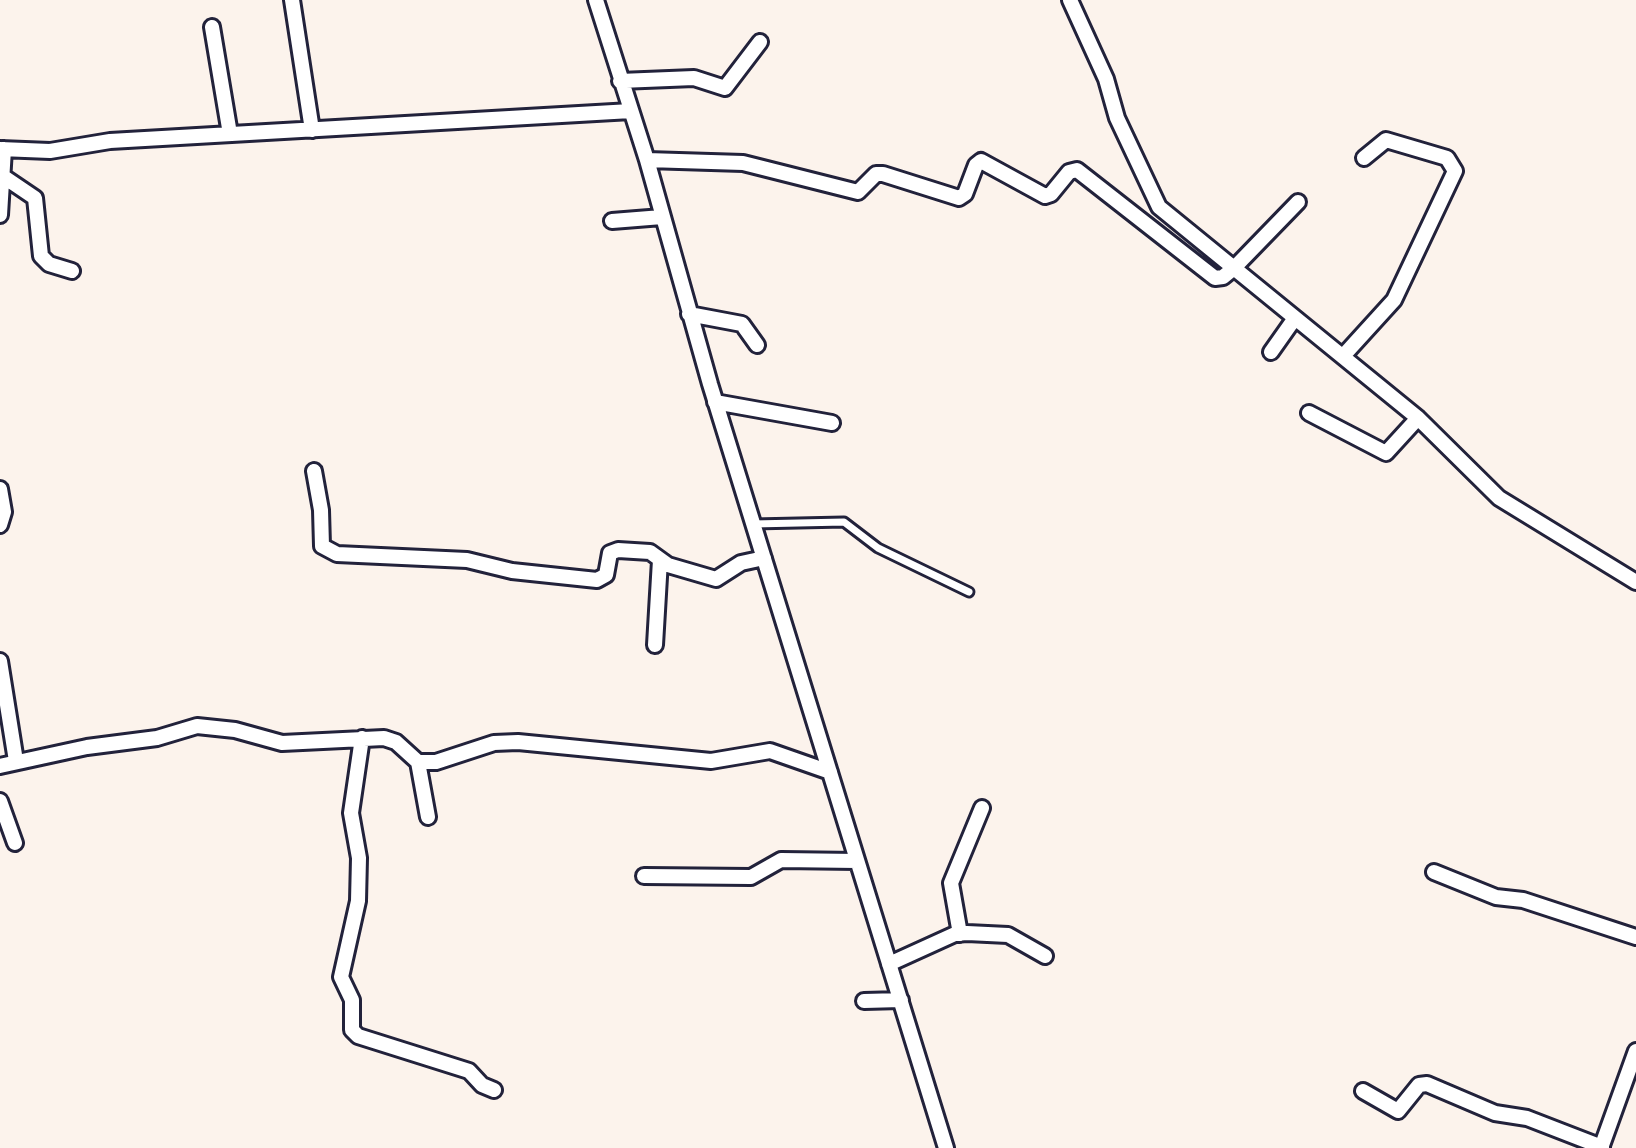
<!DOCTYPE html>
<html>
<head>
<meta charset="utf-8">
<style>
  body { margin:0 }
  canvas { display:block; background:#fcf3ec }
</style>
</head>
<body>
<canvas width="1636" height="1148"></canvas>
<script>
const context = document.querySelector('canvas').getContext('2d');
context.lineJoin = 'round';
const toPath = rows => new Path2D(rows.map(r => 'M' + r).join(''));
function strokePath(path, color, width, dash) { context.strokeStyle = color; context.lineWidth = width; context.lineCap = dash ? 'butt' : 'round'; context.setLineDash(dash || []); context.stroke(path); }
const lane = toPath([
  [753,524,844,522,878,548,969,592]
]);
const street = toPath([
  [292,0,312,130],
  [596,0,647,160,710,384,946,1148],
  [1070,0,1106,79,1117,118,1159,207,1418,418,1499,498,1636,582],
  [212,27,230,134],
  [620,81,694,78,725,88,760,42],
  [0,149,50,151,110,141,631,111],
  [647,160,743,163,858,192,876,174,883,174,959,198,965,194,976,165,981,161,1045,196,1051,194,1069,172,1077,170,1215,278,1223,277,1234,268,1298,202],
  [4,177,35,198,41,256,49,264,72,271],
  [0,215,4,149],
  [612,221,662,217],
  [689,314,742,324,757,345],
  [1271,352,1295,318],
  [1344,355,1394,300,1455,171,1447,158,1386,140,1364,158],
  [715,402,832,423],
  [1309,413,1386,453,1418,418],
  [314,471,321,510,322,546,337,554,467,560,512,571,597,580,606,575,610,553,618,550,650,552,668,565,716,579,741,563,764,558],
  [0,489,4,512,0,525],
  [655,645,660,560],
  [0,661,16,761],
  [362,738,351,813,359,858,358,901,341,977,352,1000,352,1030,358,1036,469,1071,482,1085,494,1090],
  [418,762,428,817],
  [0,766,87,747,157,738,197,726,235,730,282,743,384,738,396,742,418,762,436,762,494,743,518,742,711,761,770,751,830,772],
  [0,801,15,843],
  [1434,872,1496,897,1523,900,1636,937],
  [644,876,751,877,781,860,857,861],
  [960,934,951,883,982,808],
  [889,964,955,934,967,933,1008,935,1045,956],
  [864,1001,901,1000],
  [1363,1091,1398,1111,1419,1085,1427,1084,1495,1113,1527,1118,1602,1147],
  [1601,1148,1636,1051]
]);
strokePath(lane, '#22223b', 13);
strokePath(street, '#22223b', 20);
strokePath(lane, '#fff', 7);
strokePath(street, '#fff', 14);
</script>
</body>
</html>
